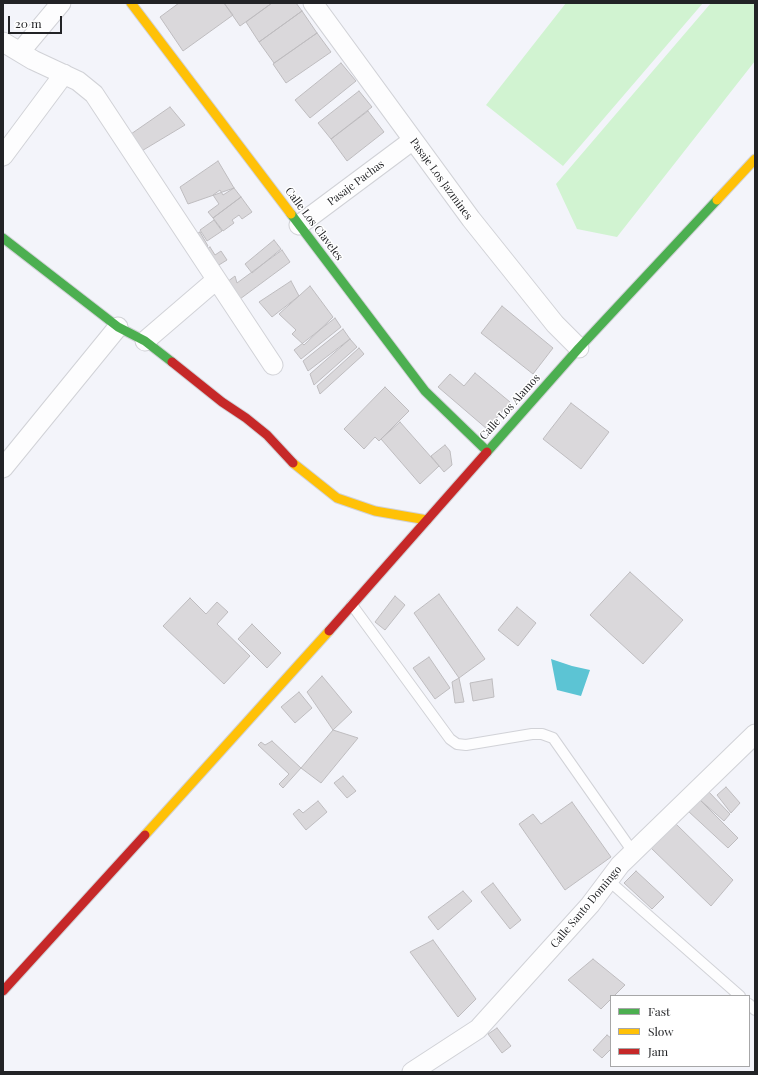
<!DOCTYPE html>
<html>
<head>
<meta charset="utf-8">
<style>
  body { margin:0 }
  #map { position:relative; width:758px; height:1075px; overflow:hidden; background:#f3f4fa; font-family:"Playfair Display",serif }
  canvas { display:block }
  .frame { position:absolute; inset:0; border:4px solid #222326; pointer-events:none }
  .legend { position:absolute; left:610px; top:995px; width:140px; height:72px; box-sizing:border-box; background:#fff; border:1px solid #a7a7a8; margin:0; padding:5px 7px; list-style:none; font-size:12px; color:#222326 }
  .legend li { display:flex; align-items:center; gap:8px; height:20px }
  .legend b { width:20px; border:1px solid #a7a7a8 }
  .scale { position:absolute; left:8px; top:16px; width:54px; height:18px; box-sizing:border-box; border:2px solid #222326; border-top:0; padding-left:5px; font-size:12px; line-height:14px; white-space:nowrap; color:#222326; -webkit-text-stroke:3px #fff; paint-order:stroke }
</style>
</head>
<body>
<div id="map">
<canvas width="758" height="1075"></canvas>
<div class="frame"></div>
<ul class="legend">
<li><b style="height:5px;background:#4caf50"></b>Fast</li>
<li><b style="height:5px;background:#ffc107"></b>Slow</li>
<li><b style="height:5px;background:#c62828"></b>Jam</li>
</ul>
<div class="scale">20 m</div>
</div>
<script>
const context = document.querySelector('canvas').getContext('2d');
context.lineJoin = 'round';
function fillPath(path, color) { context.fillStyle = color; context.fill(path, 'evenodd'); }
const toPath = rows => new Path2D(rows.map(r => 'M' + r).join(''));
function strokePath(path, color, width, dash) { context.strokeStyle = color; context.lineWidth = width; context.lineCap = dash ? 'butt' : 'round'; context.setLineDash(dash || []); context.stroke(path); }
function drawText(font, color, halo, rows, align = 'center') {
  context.font = font + ' "Playfair Display",serif'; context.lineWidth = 3; context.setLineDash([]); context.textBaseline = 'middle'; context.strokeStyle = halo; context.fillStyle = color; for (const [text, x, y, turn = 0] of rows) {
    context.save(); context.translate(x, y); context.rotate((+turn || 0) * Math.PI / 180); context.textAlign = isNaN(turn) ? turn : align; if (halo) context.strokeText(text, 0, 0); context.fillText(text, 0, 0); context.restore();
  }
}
const green = toPath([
  [566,3,703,3,563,166,486,105],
  [711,3,755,3,755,61,617,237,577,229,556,184]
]);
const water = toPath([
  [551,659,572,666,590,670,581,696,557,690]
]);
const building = toPath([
  [179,3,224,3,233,15,183,51,160,17,179,3],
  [224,3,272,3,240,26,224,3],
  [272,3,296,3,302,11,259,42,246,22,272,3],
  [302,11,317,33,274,63,259,42,302,11],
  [317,33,331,52,286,83,273,64,317,33],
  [341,63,356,81,310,118,295,100,341,63],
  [359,91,372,107,331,139,318,123,359,91],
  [170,107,185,125,140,152,131,134,170,107],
  [368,111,384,132,347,161,331,139,368,111],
  [218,161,234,188,188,204,180,187,218,161],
  [234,188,241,197,213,218,208,212,219,204,213,195,220,190,223,195,234,188],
  [241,197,252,212,242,219,239,215,232,220,234,223,223,231,213,218,241,197],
  [214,220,222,231,207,241,200,230,214,220],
  [200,232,208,246,202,250,193,236,200,232],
  [274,240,281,249,252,273,245,264,274,240],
  [210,247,215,255,221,251,227,260,214,268,204,251,210,247],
  [282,250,290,262,240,299,227,282,235,276,237,283,282,250],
  [291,281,299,296,272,317,259,302,291,281],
  [310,286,333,317,304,345,292,334,296,330,279,314,310,286],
  [502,306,553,348,533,374,481,333,502,306],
  [335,318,341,327,301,359,294,350,335,318],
  [343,329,350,339,308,371,303,361,343,329],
  [350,339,357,347,314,385,310,374,350,339],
  [359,348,364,354,320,394,317,386,359,348],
  [475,373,510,402,487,429,438,387,450,374,464,386,475,373],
  [385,387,409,411,379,441,375,437,364,449,344,429,385,387],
  [571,403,609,432,581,469,543,439,571,403],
  [400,422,439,466,420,484,381,439,400,422],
  [445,445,450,451,452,465,444,472,431,456,445,445],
  [630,572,683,620,643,664,590,615,630,572],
  [439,594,485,659,459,678,414,613,439,594],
  [395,596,405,605,385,630,375,622,395,596],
  [190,598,206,614,217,602,228,612,217,624,250,656,224,684,163,626,190,598],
  [517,607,536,623,518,646,498,630,517,607],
  [252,624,281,653,267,668,238,639,252,624],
  [429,657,450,688,435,699,413,668,429,657],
  [322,676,352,712,333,730,307,692,322,676],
  [459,678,464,702,455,703,452,682,459,678],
  [492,679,494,697,473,701,470,683,492,679],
  [299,692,312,708,295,723,281,707,299,692],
  [333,730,358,738,321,783,301,768,333,730],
  [272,741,301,768,283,788,279,784,289,774,258,745,261,742,265,745,272,741],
  [343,776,356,791,347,798,334,783,343,776],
  [726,787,740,803,731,813,717,795,726,787],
  [708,791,730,814,724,821,699,799,708,791],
  [699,799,738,838,728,848,688,811,699,799],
  [318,801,327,812,306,830,293,814,299,809,303,813,318,801],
  [572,802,611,857,565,890,519,824,533,814,541,824,572,802],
  [676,824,733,880,711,906,651,848,676,824],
  [636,871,664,897,652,909,624,883,636,871],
  [493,883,521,920,510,929,481,892,493,883],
  [463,891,472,901,438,930,428,917,463,891],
  [433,940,476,999,458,1017,410,952,433,940],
  [593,959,625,985,614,996,611,996,611,999,601,1009,568,980,593,959],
  [497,1028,511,1046,502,1053,488,1034,497,1028],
  [607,1035,611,1038,611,1049,602,1058,593,1050,607,1035]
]);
const lane = toPath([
  [352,605,450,739,457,744,466,745,532,734,542,734,553,738,633,852],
  [608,880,740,996],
  [749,1004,755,1010]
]);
const street = toPath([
  [313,3,471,219,555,324,579,348],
  [3,42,33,60,78,81,94,94,273,365],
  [20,52,61,3],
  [3,156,64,74],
  [299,225,413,140],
  [145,341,216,280],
  [3,468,118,327],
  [412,1072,478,1029,590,905,620,865,755,734]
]);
const fast = toPath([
  [291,214,425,391,487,451],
  [3,238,118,327,145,341,172,362],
  [487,452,579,348,717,200]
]);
const slow = toPath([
  [131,3,291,214],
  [717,200,755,159],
  [293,463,337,498,375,511,427,520],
  [145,835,329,631]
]);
const jam = toPath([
  [172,362,222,402,246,418,267,435,293,463],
  [329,631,487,452],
  [3,991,145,835]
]);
const streetNames = [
  ["Pasaje Los Jazmines",441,179,54],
  ["Pasaje Pachas",356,183,-37],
  ["Calle Los Claveles",314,224,53],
  ["Calle Los Alamos",510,407,-48],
  ["Calle Santo Domingo",586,907,-50]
];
fillPath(green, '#d1f3d1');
fillPath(water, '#5cc4d4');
fillPath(building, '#dad8db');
strokePath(building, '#bebcbf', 1);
strokePath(lane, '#d1d2d7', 12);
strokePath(street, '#d1d2d7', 21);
strokePath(fast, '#d1d2d7', 11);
strokePath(slow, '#d1d2d7', 11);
strokePath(jam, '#d1d2d7', 11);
strokePath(lane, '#fdfdfe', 10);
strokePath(street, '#fdfdfe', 19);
strokePath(fast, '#4caf50', 9);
strokePath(slow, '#ffc107', 9);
strokePath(jam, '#c62828', 9);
drawText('11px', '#222326', '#fff', streetNames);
</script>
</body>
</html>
